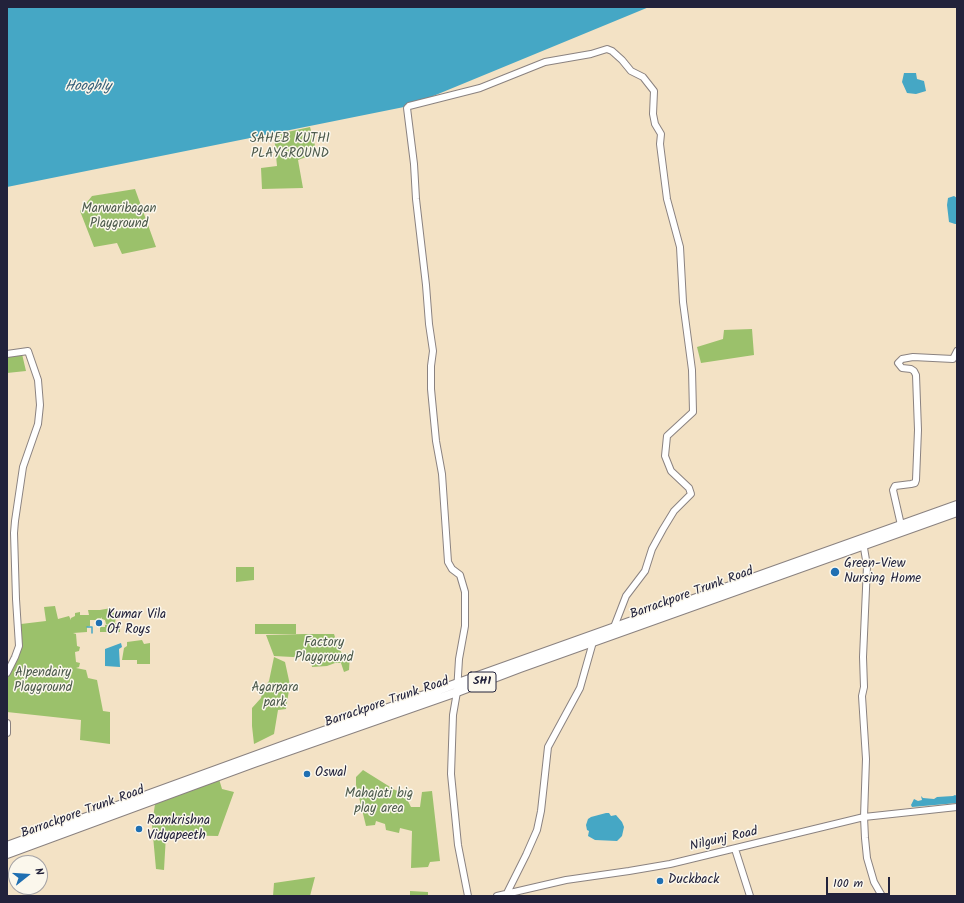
<!DOCTYPE html>
<html>
<head>
<meta charset="utf-8">
<style>
  body { margin:0 }
  #map { position:relative; width:964px; height:903px; overflow:hidden; background:#f3e2c5; font-family:Kalam,sans-serif }
  canvas { display:block }
  .frame { position:absolute; inset:0; border:8px solid #22223b; pointer-events:none }
  .north { position:absolute; left:8px; top:855px; width:40px; height:40px; box-sizing:border-box; background:#fbf7ec; border:1px solid #a4a2a5; border-radius:50%; rotate:73deg; font-size:11px; font-weight:700; line-height:16px; text-align:center; color:#22223b }
  .north::after { content:''; display:block; margin:auto; width:14px; height:18px; background:#1f6fb2; clip-path:polygon(50% 0,100% 100%,50% 72%,0 100%) }
  .scale { position:absolute; left:826px; top:877px; width:64px; height:18px; box-sizing:border-box; border:2px solid #22223b; border-top:0; padding-left:5px; font-size:12px; line-height:14px; white-space:nowrap; color:#22223b; -webkit-text-stroke:3px #fbf7ec; paint-order:stroke }
</style>
</head>
<body>
<div id="map">
<canvas width="964" height="903"></canvas>
<div class="frame"></div>
<div class="north">N</div>
<div class="scale">100 m</div>
</div>
<script>
const context = document.querySelector('canvas').getContext('2d');
context.lineJoin = 'round';
function fillPath(path, color) { context.fillStyle = color; context.fill(path, 'evenodd'); }
const toPath = rows => new Path2D(rows.map(r => 'M' + r).join(''));
function strokePath(path, color, width, dash) { context.strokeStyle = color; context.lineWidth = width; context.lineCap = dash ? 'butt' : 'round'; context.setLineDash(dash || []); context.stroke(path); }
function drawText(font, color, halo, rows, align = 'center') {
  context.font = font + ' Kalam,sans-serif'; context.lineWidth = 3; context.setLineDash([]); context.textBaseline = 'middle'; context.strokeStyle = halo; context.fillStyle = color; for (const [text, x, y, turn = 0] of rows) {
    context.save(); context.translate(x, y); context.rotate((+turn || 0) * Math.PI / 180); context.textAlign = isNaN(turn) ? turn : align; if (halo) context.strokeText(text, 0, 0); context.fillText(text, 0, 0); context.restore();
  }
}
const green = toPath([
  [310,127,317,153,298,160,303,188,262,189,261,168,277,166,274,135],
  [135,189,156,247,122,254,117,243,94,247,80,211,92,196],
  [752,329,754,355,701,363,697,347,723,339,724,330],
  [22,354,26,371,7,373,7,355],
  [236,567,254,567,254,580,236,582],
  [55,606,58,619,69,616,71,620,71,618,75,616,75,613,80,612,80,615,89,615,88,610,100,610,111,608,116,617,115,623,119,623,120,632,100,632,100,627,105,627,105,625,109,624,106,624,105,620,102,619,101,617,101,620,90,620,90,626,87,627,87,632,73,633,76,634,77,646,80,647,79,651,75,652,76,662,80,663,79,667,76,668,86,670,88,678,97,680,103,711,110,712,110,744,80,740,81,720,7,712,7,677,15,661,21,624,46,621,44,607],
  [255,624,296,624,296,634,255,634],
  [304,634,334,634,339,649,342,653,350,654,349,670,344,672,341,663,335,663,327,666,312,667,311,658,274,656,266,635],
  [142,640,144,644,150,643,150,664,137,664,137,660,122,660,124,648,127,646,127,642],
  [274,657,285,662,290,685,287,702,286,709,278,710,274,734,254,744,252,726,252,708,261,698,263,689,269,681],
  [363,770,395,790,404,793,411,807,420,807,422,792,432,791,440,861,430,862,428,867,411,868,412,831,400,828,399,833,386,830,385,824,376,821,375,825,366,826,356,785,356,777],
  [219,779,222,789,234,792,218,836,166,835,164,870,156,869,152,825,155,804],
  [315,877,310,896,273,896,274,883],
  [410,891,428,892,428,896,410,896]
]);
const water = toPath([
  [7,7,649,7,409,106,7,187],
  [904,73,916,73,917,79,924,81,926,91,916,94,907,93,902,82],
  [954,196,957,198,957,224,955,224,949,222,947,205,948,198],
  [121,643,122,647,119,649,120,667,105,666,105,649],
  [955,795,957,796,957,803,912,807,911,805,914,799,918,801,922,800,921,796,923,798,934,799,937,797,953,796],
  [606,813,609,813,611,816,616,815,622,822,624,827,622,836,617,841,595,840,588,836,589,831,587,830,586,825,588,819,591,817]
]);
const stream = toPath([
  [87,627,92,627,92,633]
]);
const tertiary = toPath([
  [7,354,28,351,38,380,40,405,38,424,23,467,15,521,14,533,16,599,19,646,15,657,7,673],
  [901,525,893,490,895,486,911,484,915,483,916,480,918,430,916,375,914,371,911,369,902,368,898,363,902,359,913,357,953,359,957,351],
  [863,542,867,566,863,657,864,687,862,696,866,759,864,817,865,838,867,858,874,882,882,896],
  [7,723,7,733],
  [735,849,750,896],
  [507,893,526,855,537,830,541,811,548,747,580,688,593,642,592,639],
  [468,896,458,845,451,774,453,715,457,692,459,659,465,626,465,592,460,575,452,569,448,562,442,474,436,441,431,389,431,366,433,351,429,324,426,285,416,199,414,164,407,108,409,106,480,88,545,62,591,54,607,49,612,51,622,60,631,71,643,77,654,91,653,114,655,124,661,134,660,144,667,199,680,247,683,302,692,370,693,412,667,436,665,456,671,471,689,488,691,494,674,511,663,529,652,549,645,571,626,596,614,627],
  [497,896,566,880,629,871,670,864,864,817,957,807]
]);
const primary = toPath([
  [7,846,290,743,957,505],
  [7,854,254,763,457,692,520,668,957,512]
]);
const markers = [
  [835,572,5,"#1f6fb2"],
  [99,623,4,"#1f6fb2"],
  [307,774,4,"#1f6fb2"],
  [139,829,4,"#1f6fb2"],
  [660,881,4,"#1f6fb2"]
];
const shields = [
  [482,682,28]
];
const shieldNames = [
  ["SH1",482,682]
];
const parkNames = [
  ["SAHEB KUTHI",290,140],
  ["PLAYGROUND",290,155],
  ["Marwaribagan",119,210],
  ["Playground",119,225],
  ["Factory",324,644],
  ["Playground",324,659],
  ["Alpendairy",43,674],
  ["Playground",43,689],
  ["Agarpara",275,689],
  ["park",275,704],
  ["Mahajati big",379,795],
  ["play area",379,810]
];
const poiNames = [
  ["Green-View",844,565],
  ["Nursing Home",844,580],
  ["Kumar Vila",107,616],
  ["Of Roys",107,631],
  ["Oswal",315,774],
  ["Ramkrishna",147,822],
  ["Vidyapeeth",147,837],
  ["Duckback",668,881]
];
const streetNames = [
  ["Barrackpore Trunk Road",692,594,-20],
  ["Barrackpore Trunk Road",387,703,-19],
  ["Barrackpore Trunk Road",83,813,-20],
  ["Nilgunj Road",724,840,-13]
];
const waterNames = [
  ["Hooghly",88,88]
];
fillPath(green, '#9bc16b');
fillPath(water, '#45a7c5');
strokePath(stream, '#45a7c5', 1.5);
strokePath(tertiary, '#8a8280', 8);
strokePath(primary, '#8a8280', 10);
strokePath(tertiary, '#fff', 6);
strokePath(primary, '#fff', 8);
for (const [x, y, r, color] of markers) { const dot = new Path2D(); dot.arc(x, y, r, 0, 2 * Math.PI); context.fillStyle = color; context.fill(dot); strokePath(dot, '#fbf7ec', 1.5); }
for (const [x, y, w] of shields) { const box = new Path2D(); box.roundRect(x - w / 2, y - 10, w, 20, 3); context.fillStyle = '#fbf7ec'; context.fill(box); strokePath(box, '#22223b', 1); }
drawText('bold 12px', '#22223b', null, shieldNames);
drawText('13px', '#4c5a4c', '#fbf7ec', parkNames);
drawText('13px', '#22223b', '#fbf7ec', poiNames, 'left');
drawText('13px', '#22223b', '#fbf7ec', streetNames);
drawText('italic 14px', '#325e79', '#fbf7ec', waterNames);
</script>
</body>
</html>
